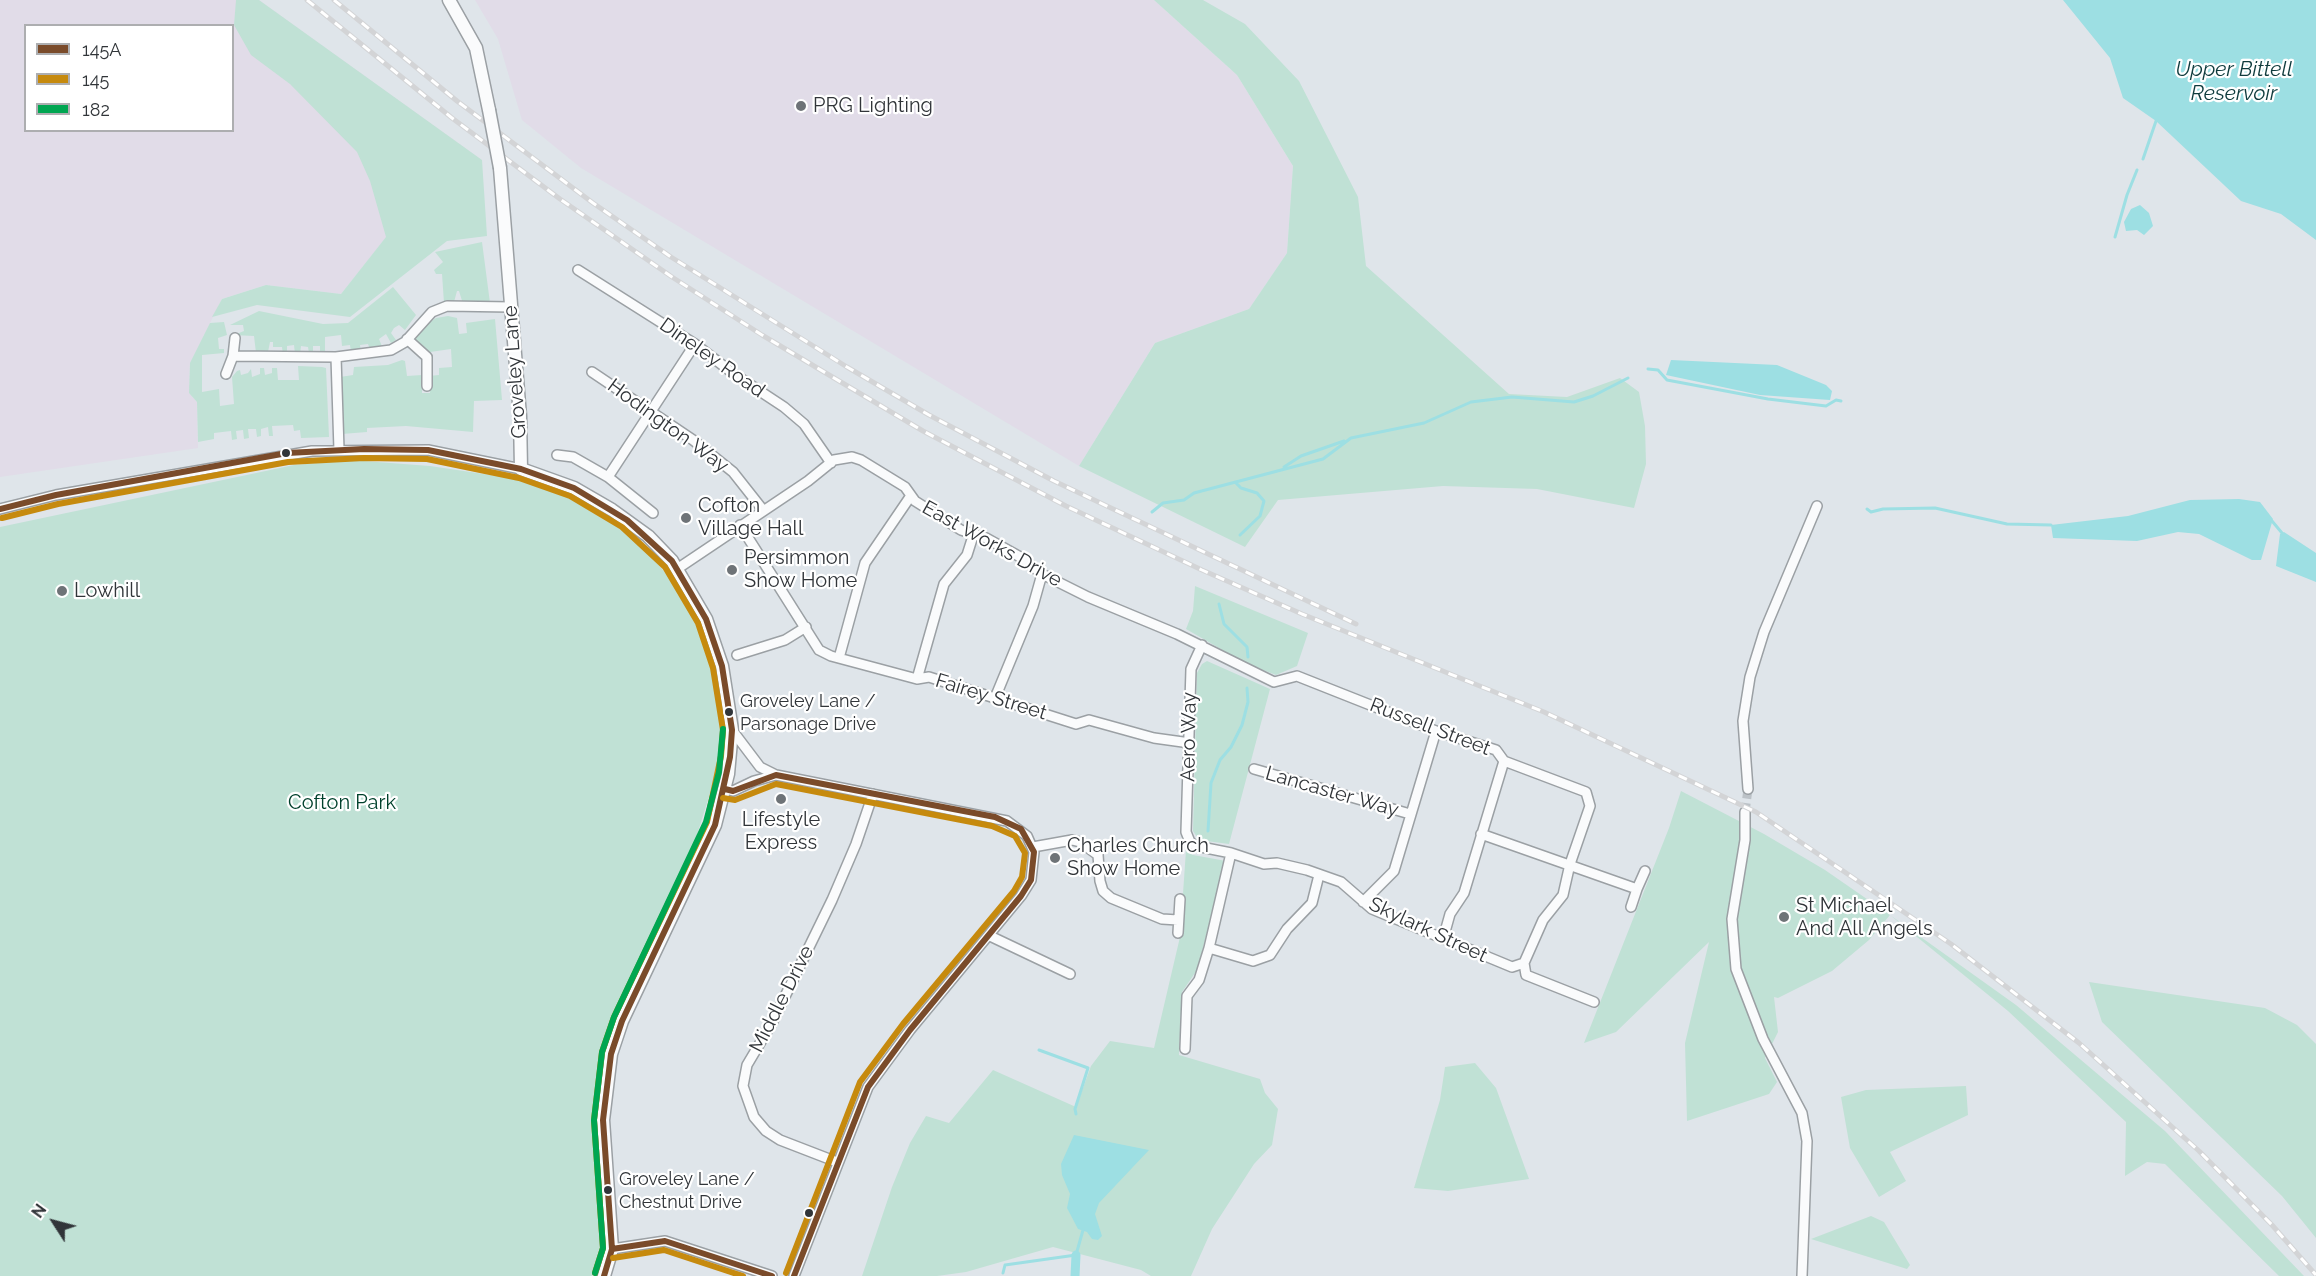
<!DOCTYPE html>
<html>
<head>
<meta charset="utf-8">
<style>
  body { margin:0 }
  #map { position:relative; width:2316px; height:1276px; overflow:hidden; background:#dfe5ea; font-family:Raleway,sans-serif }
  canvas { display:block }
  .legend { position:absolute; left:24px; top:24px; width:210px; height:108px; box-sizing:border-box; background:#fff; border:2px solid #adaeb0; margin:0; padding:8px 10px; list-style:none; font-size:18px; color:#313539 }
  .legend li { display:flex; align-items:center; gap:12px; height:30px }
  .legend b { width:30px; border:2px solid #adaeb0 }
  .north { position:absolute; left:24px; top:1192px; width:60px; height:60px; -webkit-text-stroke:4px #fff; paint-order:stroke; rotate:306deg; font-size:16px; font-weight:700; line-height:24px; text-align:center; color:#313539 }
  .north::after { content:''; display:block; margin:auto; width:21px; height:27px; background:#313539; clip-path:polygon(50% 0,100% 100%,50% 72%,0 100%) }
</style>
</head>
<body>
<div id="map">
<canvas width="2316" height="1276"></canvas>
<ul class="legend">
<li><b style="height:8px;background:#7a4b2a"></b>145A</li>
<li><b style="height:8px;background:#c68a0e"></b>145</li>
<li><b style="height:8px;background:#00a651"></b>182</li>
</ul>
<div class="north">N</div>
</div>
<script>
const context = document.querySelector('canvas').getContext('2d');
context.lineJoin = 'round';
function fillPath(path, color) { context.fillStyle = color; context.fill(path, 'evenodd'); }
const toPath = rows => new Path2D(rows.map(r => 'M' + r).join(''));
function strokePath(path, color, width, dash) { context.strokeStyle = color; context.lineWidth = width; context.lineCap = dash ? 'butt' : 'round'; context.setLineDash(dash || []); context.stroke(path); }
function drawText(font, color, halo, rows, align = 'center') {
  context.font = font + ' Raleway,sans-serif'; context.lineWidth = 4.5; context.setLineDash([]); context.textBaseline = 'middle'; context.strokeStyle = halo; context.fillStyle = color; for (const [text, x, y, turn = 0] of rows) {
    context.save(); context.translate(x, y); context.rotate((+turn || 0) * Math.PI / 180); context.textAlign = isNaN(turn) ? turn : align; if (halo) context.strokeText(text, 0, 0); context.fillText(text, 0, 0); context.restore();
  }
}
const industrial = toPath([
  [0,0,259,0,482,160,465,191,408,210,341,294,266,285,222,299,190,363,189,393,197,402,198,448,0,477],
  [26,26,232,26,232,130,26,130],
  [475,0,1154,0,1237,75,1293,166,1287,253,1249,309,1155,343,1079,466,581,168,522,120,498,39]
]);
const green = toPath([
  [236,0,259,0,482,160,487,236,447,241,350,317,257,305,212,317,222,299,266,285,341,294,386,237,370,181,357,152,290,84,251,55,234,25],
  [1154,0,1203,0,1245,24,1299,81,1358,197,1366,266,1509,394,1567,397,1620,378,1639,392,1645,426,1646,464,1634,508,1537,489,1443,486,1278,500,1245,547,1079,466,1155,343,1249,309,1287,253,1293,166,1237,75],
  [482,242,490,303,463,304,459,291,457,291,454,302,444,303,442,274,436,274,434,270,443,262,435,252],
  [393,287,416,315,405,330,399,325,394,328,391,333,396,340,391,343,386,334,379,339,383,349,371,352,368,344,360,345,361,351,351,352,350,345,342,346,341,335,325,337,325,353,320,353,320,346,313,346,313,353,309,353,308,347,301,346,300,354,295,354,294,345,287,346,287,354,283,355,282,347,273,347,273,342,270,342,268,352,256,353,254,336,234,335,244,331,243,325,230,325,259,311,323,324,348,323],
  [448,316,457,318,459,334,467,333,466,323,495,319,502,400,474,401,473,432,406,426,367,428,367,432,342,434,340,377,353,375,354,367,388,365,402,360,405,361,407,376,422,375,422,393,430,393,429,376,439,375,439,368,452,367,451,349,430,352,414,340,427,324,436,318],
  [224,322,227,335,218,338,219,349,224,349,224,353,202,355,202,392,219,389,220,406,234,404,232,377,237,371,240,370,241,375,248,373,251,369,252,377,260,374,260,368,264,368,265,375,272,373,272,368,277,368,278,380,299,380,298,366,322,367,326,368,329,437,301,438,300,430,294,431,293,425,272,426,273,436,269,436,268,427,261,429,261,436,257,437,256,429,248,429,249,438,244,439,243,430,236,431,237,439,232,440,231,431,214,433,214,439,198,442,197,402,189,393,190,363,210,323],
  [351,460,430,466,531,481,587,505,606,516,637,540,675,584,699,621,721,710,720,762,689,860,605,1054,598,1139,606,1225,596,1276,0,1276,0,527,294,465],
  [1195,586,1308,633,1297,666,1276,675,1245,663,1186,629,1193,611],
  [1207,661,1270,689,1229,844,1199,840,1193,831,1197,673,1202,664],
  [1681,791,1764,834,1825,870,1890,915,2016,1005,2165,1131,2304,1276,2279,1276,2165,1164,2147,1162,2125,1176,2126,1122,2008,1011,1890,915,1869,940,1832,971,1778,998,1774,997,1778,1032,1765,1058,1777,1082,1769,1094,1687,1121,1685,1043,1709,942,1616,1032,1584,1043,1669,828],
  [1186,850,1193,855,1226,861,1197,970,1182,992,1179,1055,1260,1079,1265,1093,1278,1109,1272,1145,1254,1164,1212,1229,1191,1276,1151,1276,1141,1270,1053,1247,966,1272,937,1276,862,1276,892,1187,910,1143,926,1116,949,1123,993,1070,1076,1107,1091,1066,1110,1041,1154,1048,1180,937],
  [2089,982,2265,1008,2297,1025,2316,1044,2316,1238,2282,1196,2102,1022],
  [1475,1063,1496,1088,1529,1179,1448,1191,1414,1188,1440,1100,1445,1067],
  [1966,1086,1968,1115,1890,1152,1906,1181,1879,1197,1850,1148,1841,1097,1866,1090],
  [1871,1216,1884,1222,1910,1265,1907,1269,1811,1239]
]);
const water = toPath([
  [2063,0,2316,0,2316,240,2281,214,2241,201,2156,121,2123,98,2110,58],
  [2140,205,2149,213,2153,226,2144,235,2137,230,2126,231,2124,222,2131,209],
  [1671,360,1777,365,1826,385,1832,391,1830,400,1760,395,1666,375],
  [2239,499,2260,502,2273,519,2261,560,2252,560,2199,534,2178,532,2137,541,2053,538,2051,525,2128,516,2190,500],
  [2284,532,2316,553,2316,582,2276,566,2280,534],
  [1074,1135,1149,1150,1099,1203,1095,1214,1102,1236,1098,1240,1092,1239,1087,1232,1078,1229,1067,1208,1070,1194,1062,1175,1061,1164]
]);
const stream = toPath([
  [2143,159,2156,121],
  [2115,237,2127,195,2137,170],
  [1648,369,1658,370,1667,380,1768,399,1826,406,1836,400,1841,401],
  [1284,467,1301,456,1344,441],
  [1235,482,1241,488,1257,493,1264,501,1260,516,1240,535],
  [1867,509,1871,512,1883,509,1935,508,2007,524,2051,525],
  [1152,512,1163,503,1184,500,1194,493,1323,459,1351,438,1424,423,1471,402,1512,397,1574,402,1593,396,1628,378],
  [2272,521,2282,533],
  [1219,604,1224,624,1247,647,1248,657],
  [1208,831,1211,783,1220,760,1231,747,1242,725,1248,702,1247,688],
  [1039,1050,1088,1068,1075,1109,1076,1114],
  [1003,1273,1005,1265,1076,1255,1083,1230]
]);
const canal = toPath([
  [1075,1276,1076,1255]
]);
const minorTunnel = toPath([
  [1745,812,1748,789]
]);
const minor = toPath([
  [578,270,695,344,734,374,784,407,804,424,831,463],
  [407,339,427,357,427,386],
  [233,356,336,357,391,350,405,342,432,312,447,306,511,307],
  [336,357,339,450],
  [592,372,693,440,733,472,763,510],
  [226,374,233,356,235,338],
  [557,455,573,457,608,477,653,513],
  [608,477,695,344],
  [0,509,56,495,312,451,428,450,521,469],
  [740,525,819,650,831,656,917,679,929,677,1076,724,1089,720,1154,738,1190,743],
  [677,569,808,481,834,460,852,457,861,460,905,487,915,501,961,530,986,538,1022,558,1042,574,1088,597,1177,634,1274,682,1297,676,1436,731,1496,750,1504,761,1586,792,1590,806,1570,864,1563,895,1543,920,1524,963,1512,967,1372,909,1341,882,1307,870,1277,863,1264,864,1231,853],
  [1202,645,1191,669,1186,832,1190,842,1196,846,1231,853,1209,948],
  [737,655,785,640,806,627],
  [839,658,865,563,910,497],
  [917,679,944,584,967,555,973,536],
  [995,698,1033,606,1042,574],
  [732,730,760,767,776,775,1007,821,1027,836,1034,852,1031,880,1021,896,910,1030,868,1087,794,1276],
  [1254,769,1410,814],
  [725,789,733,791,754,781,776,775],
  [1748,789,1743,721,1750,677,1764,632,1817,506],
  [1745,812,1745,840,1732,919,1736,969,1763,1039,1802,1113,1807,1141,1802,1276],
  [1481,834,1637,889,1631,907],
  [1033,847,1072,840,1080,842,1098,855,1100,881,1103,891,1111,898,1162,919,1178,920],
  [1637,889,1645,871],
  [1363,902,1394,871,1436,731],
  [1178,933,1180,899],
  [990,936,1070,974],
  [1443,939,1450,914,1464,893,1504,761],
  [1524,963,1526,975,1594,1002],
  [1185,1049,1187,996,1199,980,1209,948,1253,961,1270,955,1287,929,1312,903,1319,875],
  [837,1162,780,1140,766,1131,754,1117,743,1086,747,1065,772,1023,832,900,856,844,873,794],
  [612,1249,665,1241,772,1276]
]);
const major = toPath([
  [449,0,476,48,489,110],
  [500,168,520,416,521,469,574,488,612,510,648,536,672,561,706,619,722,666,732,730,728,774,715,825,622,1021,611,1054,603,1120,612,1249,604,1276]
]);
const rail = toPath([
  [307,0,452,118,560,199,672,277,762,335,923,431,1066,506,1202,570,1302,614,1544,712,1756,812,1951,944,2079,1043,2199,1151,2272,1225,2316,1275],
  [334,0,457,101,593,203,671,257,847,367,929,415,1054,481,1356,624]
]);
const majorBridge = toPath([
  [489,110,500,168]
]);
const bus1 = toPath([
  [0,509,56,495,287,453,364,449,428,450,521,469,574,488,627,520,672,561,706,619,722,666,732,730,730,757,715,825,622,1021,611,1054,603,1120,612,1249,604,1276],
  [725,789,733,791,776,775,995,817,1021,829,1034,852,1031,880,1021,896,910,1030,868,1087,794,1276],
  [612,1249,665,1241,772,1276]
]);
const bus2 = toPath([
  [2,518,58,504,288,462,364,458,427,459,519,478,570,496,622,527,665,567,698,623,713,668,723,730,721,756,707,822,614,1017,602,1052,594,1120,603,1248,595,1273],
  [723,798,735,800,776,784,992,826,1015,836,1025,853,1022,877,1014,891,903,1024,860,1082,786,1273],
  [613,1258,664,1250,743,1276]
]);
const bus3 = toPath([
  [595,1273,603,1248,594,1120,602,1052,614,1017,706,822,719,772,723,729]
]);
const markers = [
  [801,106,6,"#6e7377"],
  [286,453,5,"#313539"],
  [686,518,6,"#6e7377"],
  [732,570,6,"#6e7377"],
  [62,591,6,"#6e7377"],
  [729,712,5,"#313539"],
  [781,799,6,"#6e7377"],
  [1055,858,6,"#6e7377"],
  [1784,917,6,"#6e7377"],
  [608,1190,5,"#313539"],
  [809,1213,5,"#313539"]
];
const busNames = [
  ["Groveley Lane /",740,702],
  ["Parsonage Drive",740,725],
  ["Groveley Lane /",619,1180],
  ["Chestnut Drive",619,1203]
];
const poiNames = [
  ["PRG Lighting",813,106],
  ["Cofton",698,506],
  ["Village Hall",698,529],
  ["Persimmon",744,558],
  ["Show Home",744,581],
  ["Lowhill",74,591],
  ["Lifestyle",781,820,"center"],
  ["Express",781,843,"center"],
  ["Charles Church",1067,846],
  ["Show Home",1067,869],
  ["St Michael",1796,906],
  ["And All Angels",1796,929]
];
const streetNames = [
  ["Dineley Road",712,358,35],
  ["Groveley Lane",515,372,-94],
  ["Hodington Way",668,426,36],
  ["East Works Drive",992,544,29],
  ["Fairey Street",991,697,17],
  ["Russell Street",1430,727,21],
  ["Aero Way",1189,737,-89],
  ["Lancaster Way",1332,792,16],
  ["Skylark Street",1428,930,25],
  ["Middle Drive",782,999,-63]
];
const parkNames = [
  ["Cofton Park",342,803]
];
const waterNames = [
  ["Upper Bittell",2234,70],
  ["Reservoir",2234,94]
];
fillPath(industrial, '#e1dce8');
fillPath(green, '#c0e1d5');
fillPath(water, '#9ddfe3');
strokePath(stream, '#9ddfe3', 3);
strokePath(canal, '#9ddfe3', 9);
strokePath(minorTunnel, '#bcc2c7', 9, [9, 4.5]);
strokePath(minor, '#9ba0a4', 12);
strokePath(major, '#9ba0a4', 15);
strokePath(minor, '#fafbfc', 9);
strokePath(major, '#fafbfc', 12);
strokePath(rail, '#d3d4d6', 5);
strokePath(rail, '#fff', 3, [9]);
strokePath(majorBridge, '#9ba0a4', 15, []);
strokePath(majorBridge, '#fafbfc', 12);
strokePath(bus1, '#7a4b2a', 6);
strokePath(bus2, '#c68a0e', 6);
strokePath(bus3, '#00a651', 6);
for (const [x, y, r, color] of markers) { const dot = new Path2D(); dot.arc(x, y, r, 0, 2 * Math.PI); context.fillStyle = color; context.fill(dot); strokePath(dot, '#fff', 2); }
drawText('18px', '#313539', '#fff', busNames, 'left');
drawText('20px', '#313539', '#fff', poiNames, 'left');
drawText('20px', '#313539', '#fff', streetNames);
drawText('20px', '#00412c', '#fff', parkNames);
drawText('italic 21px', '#0e3b3d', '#fff', waterNames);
</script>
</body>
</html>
